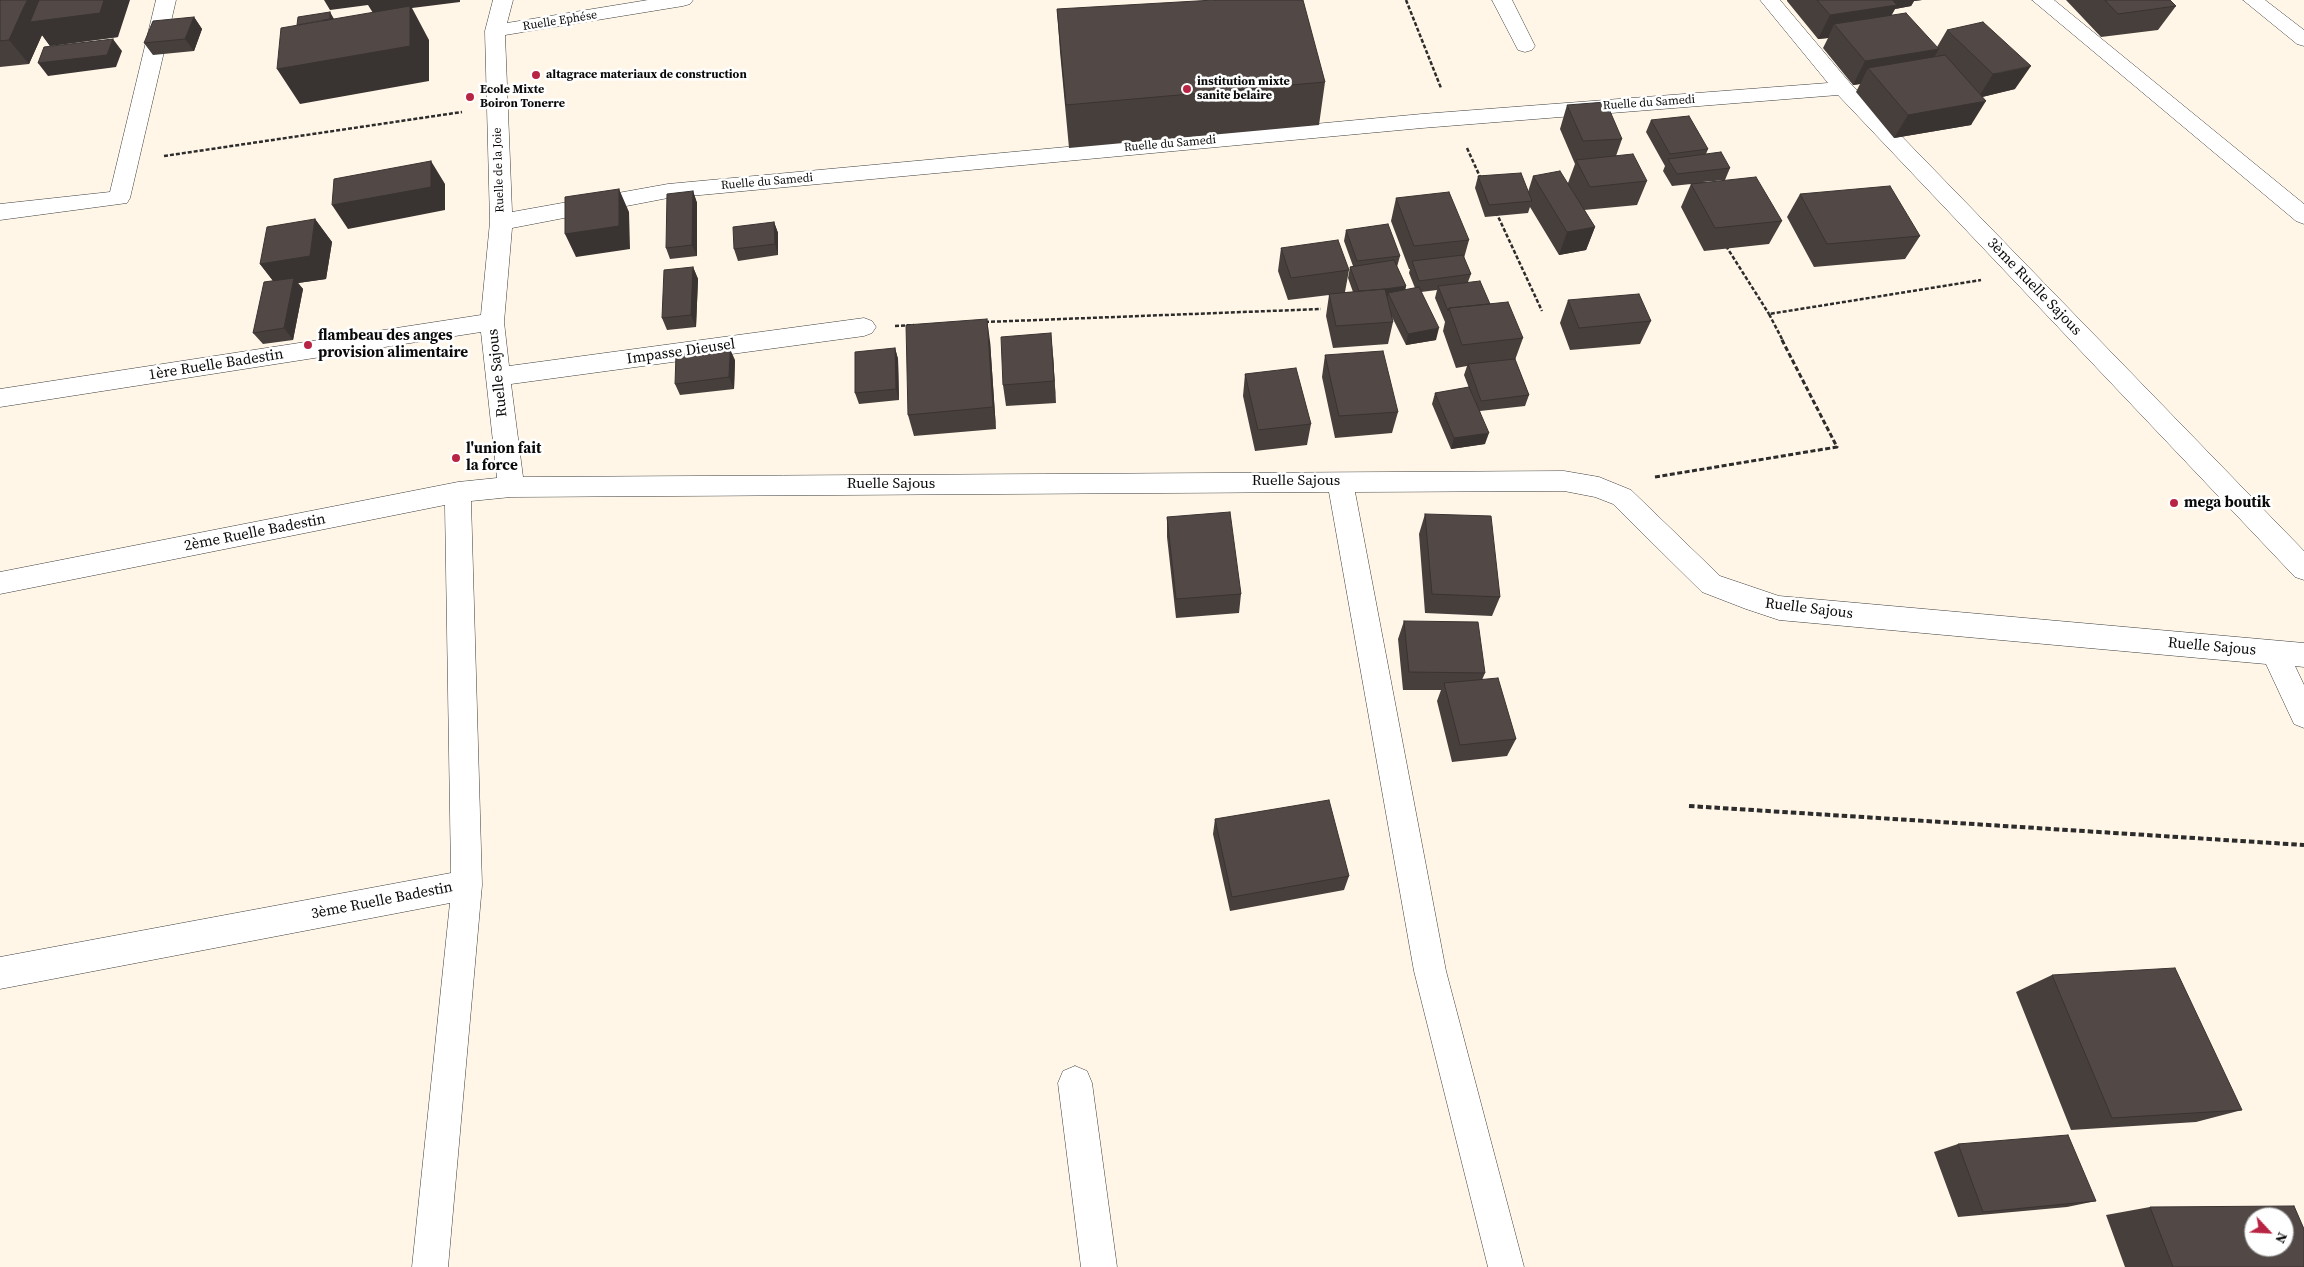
<!DOCTYPE html>
<html>
<head>
<meta charset="utf-8">
<style>
  body { margin:0 }
  #map { position:relative; width:2304px; height:1267px; overflow:hidden; background:#fff6e7; font-family:"Source Serif 4",serif }
  canvas { display:block }
  .north { position:absolute; left:2244px; top:1207px; width:50px; height:50px; box-sizing:border-box; background:#fff; border:1px solid #9d9d9d; border-radius:50%; rotate:115deg; font-size:14px; font-weight:700; line-height:20px; text-align:center; color:#0a0a0a }
  .north::after { content:''; display:block; margin:auto; width:18px; height:22px; background:#b82443; clip-path:polygon(50% 0,100% 100%,50% 72%,0 100%) }
</style>
</head>
<body>
<div id="map">
<canvas width="2304" height="1267"></canvas>
<div class="north">N</div>
</div>
<script>
const context = document.querySelector('canvas').getContext('2d');
context.lineJoin = 'round';
const toPath = rows => new Path2D(rows.map(r => 'M' + r).join(''));
function strokePath(path, color, width, dash) { context.strokeStyle = color; context.lineWidth = width; context.lineCap = dash ? 'butt' : 'round'; context.setLineDash(dash || []); context.stroke(path); }
function fillPath(path, color) { context.fillStyle = color; context.fill(path, 'evenodd'); }
function drawText(font, color, halo, rows, align = 'center') {
  context.font = font + ' "Source Serif 4",serif'; context.lineWidth = 5; context.setLineDash([]); context.textBaseline = 'middle'; context.strokeStyle = halo; context.fillStyle = color; for (const [text, x, y, turn = 0] of rows) {
    context.save(); context.translate(x, y); context.rotate((+turn || 0) * Math.PI / 180); context.textAlign = isNaN(turn) ? turn : align; if (halo) context.strokeText(text, 0, 0); context.fillText(text, 0, 0); context.restore();
  }
}
const pathFar2 = toPath([
  [1406,0,1441,88],
  [1467,148,1481,179],
  [164,156,462,112],
  [1496,212,1542,311],
  [1726,246,1769,314],
  [985,322,1321,309],
  [895,326,914,325],
  [1782,339,1769,314,1981,280]
]);
const pathFar1 = toPath([
  [1655,477,1837,447,1781,338]
]);
const path = toPath([
  [1689,806,2304,845]
]);
const minor = toPath([
  [156,0,176,0,130,198,127,203,0,220,0,204,110,192,156,0],
  [493,0,513,0,507,23,648,0,693,0,690,4,683,6,505,35,512,212,668,184,1422,114,1828,83,1760,0,1780,0,1850,83,2304,551,2304,580,2295,577,1838,95,1422,128,668,198,512,228,504,322,509,366,864,318,872,321,876,327,872,333,864,336,511,384,523,477,1564,471,1599,477,1631,490,1720,576,1779,596,2304,643,2304,667,2295,666,2304,685,2304,728,2294,724,2266,664,1779,620,1746,609,1702,592,1613,504,1595,497,1564,491,1355,492,1446,971,1524,1267,1488,1267,1414,971,1329,492,511,497,471,501,482,885,448,1267,412,1267,450,903,0,989,0,957,451,873,445,505,0,594,0,572,458,482,497,478,481,332,0,407,0,389,481,315,490,222,485,31,493,0],
  [1492,0,1512,0,1535,46,1532,50,1525,52,1518,50,1492,0],
  [2032,0,2054,0,2304,204,2304,224,2296,221,2032,0],
  [2243,0,2265,0,2304,30,2304,46,2297,44,2243,0],
  [1075,1066,1087,1071,1092,1083,1117,1267,1081,1267,1058,1083,1063,1071,1075,1066]
]);
const wall = toPath([
  [0,0,118,37,50,46,42,35,29,64,0,67],
  [1787,0,1922,0,1914,1,1911,6,1895,9,1891,15,1937,47,1947,30,2015,89,1982,97,1971,125,1894,138,1856,92,1860,84,1853,85,1823,48,1828,38,1818,39,1787,1],
  [2066,0,2170,0,2176,6,2158,30,2101,37],
  [1057,9,1325,82,1319,125,1069,148,1060,52],
  [194,17,202,29,194,51,153,55,144,43],
  [1567,105,1622,139,1616,156,1647,181,1637,205,1584,210,1595,227,1586,250,1559,255,1530,207,1528,213,1485,217,1475,188,1478,176,1528,192,1533,176,1568,183,1575,164,1560,129],
  [1651,120,1708,149,1706,154,1730,168,1725,180,1703,182,1782,221,1769,244,1704,251,1681,207,1691,184,1672,186,1663,171,1665,166,1646,132],
  [693,191,697,203,697,256,670,259,666,248],
  [1800,194,1920,236,1905,259,1814,267,1787,217],
  [1396,198,1469,240,1464,258,1471,274,1468,282,1523,338,1515,360,1529,395,1525,406,1480,411,1485,444,1451,449,1432,404,1435,393,1469,388,1464,375,1467,366,1456,368,1443,331,1445,322,1435,298,1437,290,1421,292,1436,340,1406,345,1392,317,1393,322,1388,344,1333,348,1326,316,1329,295,1288,300,1278,271,1281,248,1349,270,1345,292,1353,292,1348,278,1350,267,1353,266,1344,241,1346,230,1400,256,1397,267,1406,286,1405,290,1415,288,1409,273,1410,269,1409,269,1391,221],
  [315,219,332,242,326,279,298,283,303,289,293,340,263,344,253,333,273,281,260,264],
  [774,222,778,233,778,255,738,261,734,249],
  [693,267,698,279,696,327,667,330,662,318],
  [1568,300,1651,321,1640,344,1570,350,1560,323],
  [990,341,996,429,914,436,908,415],
  [895,348,898,359,899,400,859,404,855,393],
  [1053,355,1056,403,1006,406,1003,385],
  [1325,355,1398,412,1392,433,1335,438,1322,377],
  [735,360,734,389,680,395,675,384],
  [1245,374,1311,424,1307,445,1255,451,1243,396],
  [1425,514,1500,597,1492,616,1425,613,1419,534],
  [1167,517,1241,594,1239,613,1176,618,1167,537],
  [1404,621,1485,673,1482,680,1516,739,1507,756,1452,762,1437,701,1441,690,1403,690,1398,639],
  [1215,819,1349,876,1344,890,1230,911,1213,834],
  [2052,975,2242,1110,2196,1122,2071,1130,2016,992],
  [1958,1144,2096,1201,2067,1207,1958,1217,1934,1152],
  [2150,1207,2304,1267,2125,1267,2106,1215]
]);
const shadedWall = toPath([
  [27,0,130,0,118,37,50,46,42,35,29,64,9,40],
  [324,0,460,0,460,2,412,8,429,40,429,81,300,104,277,69,373,13,368,5,330,10],
  [1894,0,1922,0,1914,1,1911,6,1895,9,1884,29,1834,24,1828,38,1818,39,1830,15,1891,6],
  [330,12,337,24,296,50],
  [194,17,202,29,194,51,185,39],
  [113,39,122,51,116,67,48,76,38,63],
  [1939,49,1925,73,1868,68,1860,84,1853,85,1865,61],
  [2031,66,2015,89,1978,98,1993,74],
  [1986,101,1971,125,1894,138,1908,115],
  [431,161,445,184,445,210,348,229,332,205],
  [619,189,629,212,630,249,576,257,565,234],
  [693,191,697,203,697,256,692,245],
  [315,219,332,242,326,279,298,283,303,289,293,340,284,328,278,287,260,264],
  [774,222,778,233,778,255,775,244],
  [1595,227,1586,250,1559,255,1567,232],
  [693,267,698,279,696,327,691,315],
  [1406,286,1403,298,1388,293,1387,300,1360,293],
  [987,319,990,341,996,429,993,407],
  [1439,328,1436,340,1406,345,1408,334],
  [1051,333,1053,355,1056,403,1054,381],
  [895,348,898,359,899,400,896,389],
  [730,349,735,360,734,389,729,377],
  [1489,433,1485,444,1451,449,1454,438]
]);
const building = toPath([
  [0,0,27,0,9,40,0,41,0,0],
  [39,0,104,0,100,13,30,22,39,0],
  [1214,0,1303,0,1325,82,1066,105,1057,9,1214,0],
  [1817,0,1892,0,1897,5,1830,15,1817,0],
  [2105,0,2170,0,2176,6,2118,14,2105,0],
  [410,6,410,46,277,69,281,28,410,6],
  [330,12,330,19,297,25,298,17,330,12],
  [1906,13,1939,49,1865,61,1834,24,1906,13],
  [194,17,185,39,144,43,153,21,194,17],
  [1983,22,2031,66,1993,74,1947,30,1983,22],
  [113,39,107,55,38,63,44,47,113,39],
  [1945,55,1986,101,1908,115,1868,68,1945,55],
  [1606,102,1622,139,1583,141,1567,105,1606,102],
  [1689,116,1708,149,1670,154,1651,120,1689,116],
  [1721,152,1730,168,1677,174,1668,159,1721,152],
  [1633,154,1647,181,1590,187,1576,160,1633,154],
  [431,161,431,187,332,205,334,179,431,161],
  [1560,171,1595,227,1567,232,1533,176,1560,171],
  [1521,173,1532,201,1489,205,1478,176,1521,173],
  [1756,177,1782,221,1715,228,1691,184,1756,177],
  [1890,186,1920,236,1827,244,1800,194,1890,186],
  [619,189,619,226,565,234,565,197,619,189],
  [693,191,692,245,666,248,667,194,693,191],
  [1449,192,1469,240,1414,246,1396,198,1449,192],
  [315,219,310,256,260,264,267,227,315,219],
  [774,222,775,244,734,249,733,227,774,222],
  [1388,224,1400,256,1357,261,1346,230,1388,224],
  [1338,240,1349,270,1291,278,1281,248,1338,240],
  [1463,255,1471,274,1419,281,1412,261,1463,255],
  [1394,260,1406,286,1385,289,1359,291,1350,267,1394,260],
  [693,267,691,315,662,318,664,270,693,267],
  [294,278,284,328,253,333,264,282,294,278],
  [1480,281,1490,304,1449,308,1448,311,1438,286,1480,281],
  [1419,287,1439,328,1408,334,1388,293,1419,287],
  [1385,289,1393,322,1336,326,1329,294,1385,289],
  [1639,294,1651,321,1579,328,1568,300,1639,294],
  [1508,302,1523,338,1462,345,1449,308,1508,302],
  [987,319,993,407,908,415,906,325,987,319],
  [1051,333,1054,381,1003,385,1001,337,1051,333],
  [895,348,896,389,855,393,855,352,895,348],
  [730,349,729,377,675,384,676,355,730,349],
  [1383,351,1398,412,1339,416,1325,355,1383,351],
  [1515,359,1529,395,1481,401,1468,364,1515,359],
  [1296,368,1311,424,1258,430,1245,374,1296,368],
  [1469,387,1489,433,1454,438,1435,393,1469,387],
  [1230,512,1241,594,1176,599,1167,517,1230,512],
  [1425,514,1491,516,1500,597,1432,594,1425,514],
  [1404,621,1478,622,1485,673,1409,672,1404,621],
  [1498,678,1516,739,1460,745,1444,683,1498,678],
  [1329,800,1349,876,1232,897,1215,819,1329,800],
  [2175,968,2242,1110,2112,1118,2052,975,2175,968],
  [2068,1135,2096,1201,1983,1212,1958,1144,2068,1135],
  [2294,1206,2304,1229,2304,1267,2173,1267,2150,1207,2294,1206],
  [2254,1217,2284,1217,2284,1247,2254,1247,2254,1217]
]);
const markers = [
  [536,75,5,"#b82443"],
  [1187,89,5,"#b82443"],
  [470,97,5,"#b82443"],
  [308,345,5,"#b82443"],
  [456,458,5,"#b82443"],
  [2174,503,5,"#b82443"]
];
const farStreetnames = [
  ["Ruelle Ephése",560,21,-9],
  ["Ruelle du Samedi",1649,103,-4],
  ["Ruelle du Samedi",1170,144,-5],
  ["Ruelle de la Joie",499,170,-92],
  ["Ruelle du Samedi",767,182,-5]
];
const farPoinames = [
  ["altagrace materiaux de construction",546,75],
  ["institution mixte",1197,82],
  ["sanite belaire",1197,96],
  ["Ecole Mixte",480,90],
  ["Boiron Tonerre",480,104]
];
const streetNames = [
  ["3ème Ruelle Sajous",2034,287,46],
  ["Impasse Dieusel",681,352,-8],
  ["1ère Ruelle Badestin",216,365,-9],
  ["Ruelle Sajous",498,373,-96],
  ["Ruelle Sajous",1296,481],
  ["Ruelle Sajous",891,484],
  ["2ème Ruelle Badestin",255,533,-11],
  ["Ruelle Sajous",1809,609,7],
  ["Ruelle Sajous",2212,647,5],
  ["3ème Ruelle Badestin",382,901,-11]
];
const poiNames = [
  ["flambeau des anges",318,336],
  ["provision alimentaire",318,353],
  ["l'union fait",466,449],
  ["la force",466,466],
  ["mega boutik",2184,503]
];
strokePath(minor, '#3d3d3d', 1);
strokePath(pathFar2, '#2c2c2c', 2.5, [4, 2]);
strokePath(pathFar1, '#2c2c2c', 3, [5, 2.5]);
strokePath(path, '#2c2c2c', 4, [5.5, 3]);
fillPath(minor, '#fff');
fillPath(wall, '#473f3c');
fillPath(shadedWall, '#393331');
fillPath(building, '#524946');
strokePath(building, '#393331', 1);
for (const [x, y, r, color] of markers) { const dot = new Path2D(); dot.arc(x, y, r, 0, 2 * Math.PI); context.fillStyle = color; context.fill(dot); strokePath(dot, '#fff', 2); }
drawText('12px', '#0a0a0a', '#fff', farStreetnames);
drawText('bold 12px', '#0a0a0a', '#fff', farPoinames, 'left');
drawText('15px', '#0a0a0a', '#fff', streetNames);
drawText('bold 15px', '#0a0a0a', '#fff', poiNames, 'left');
</script>
</body>
</html>
